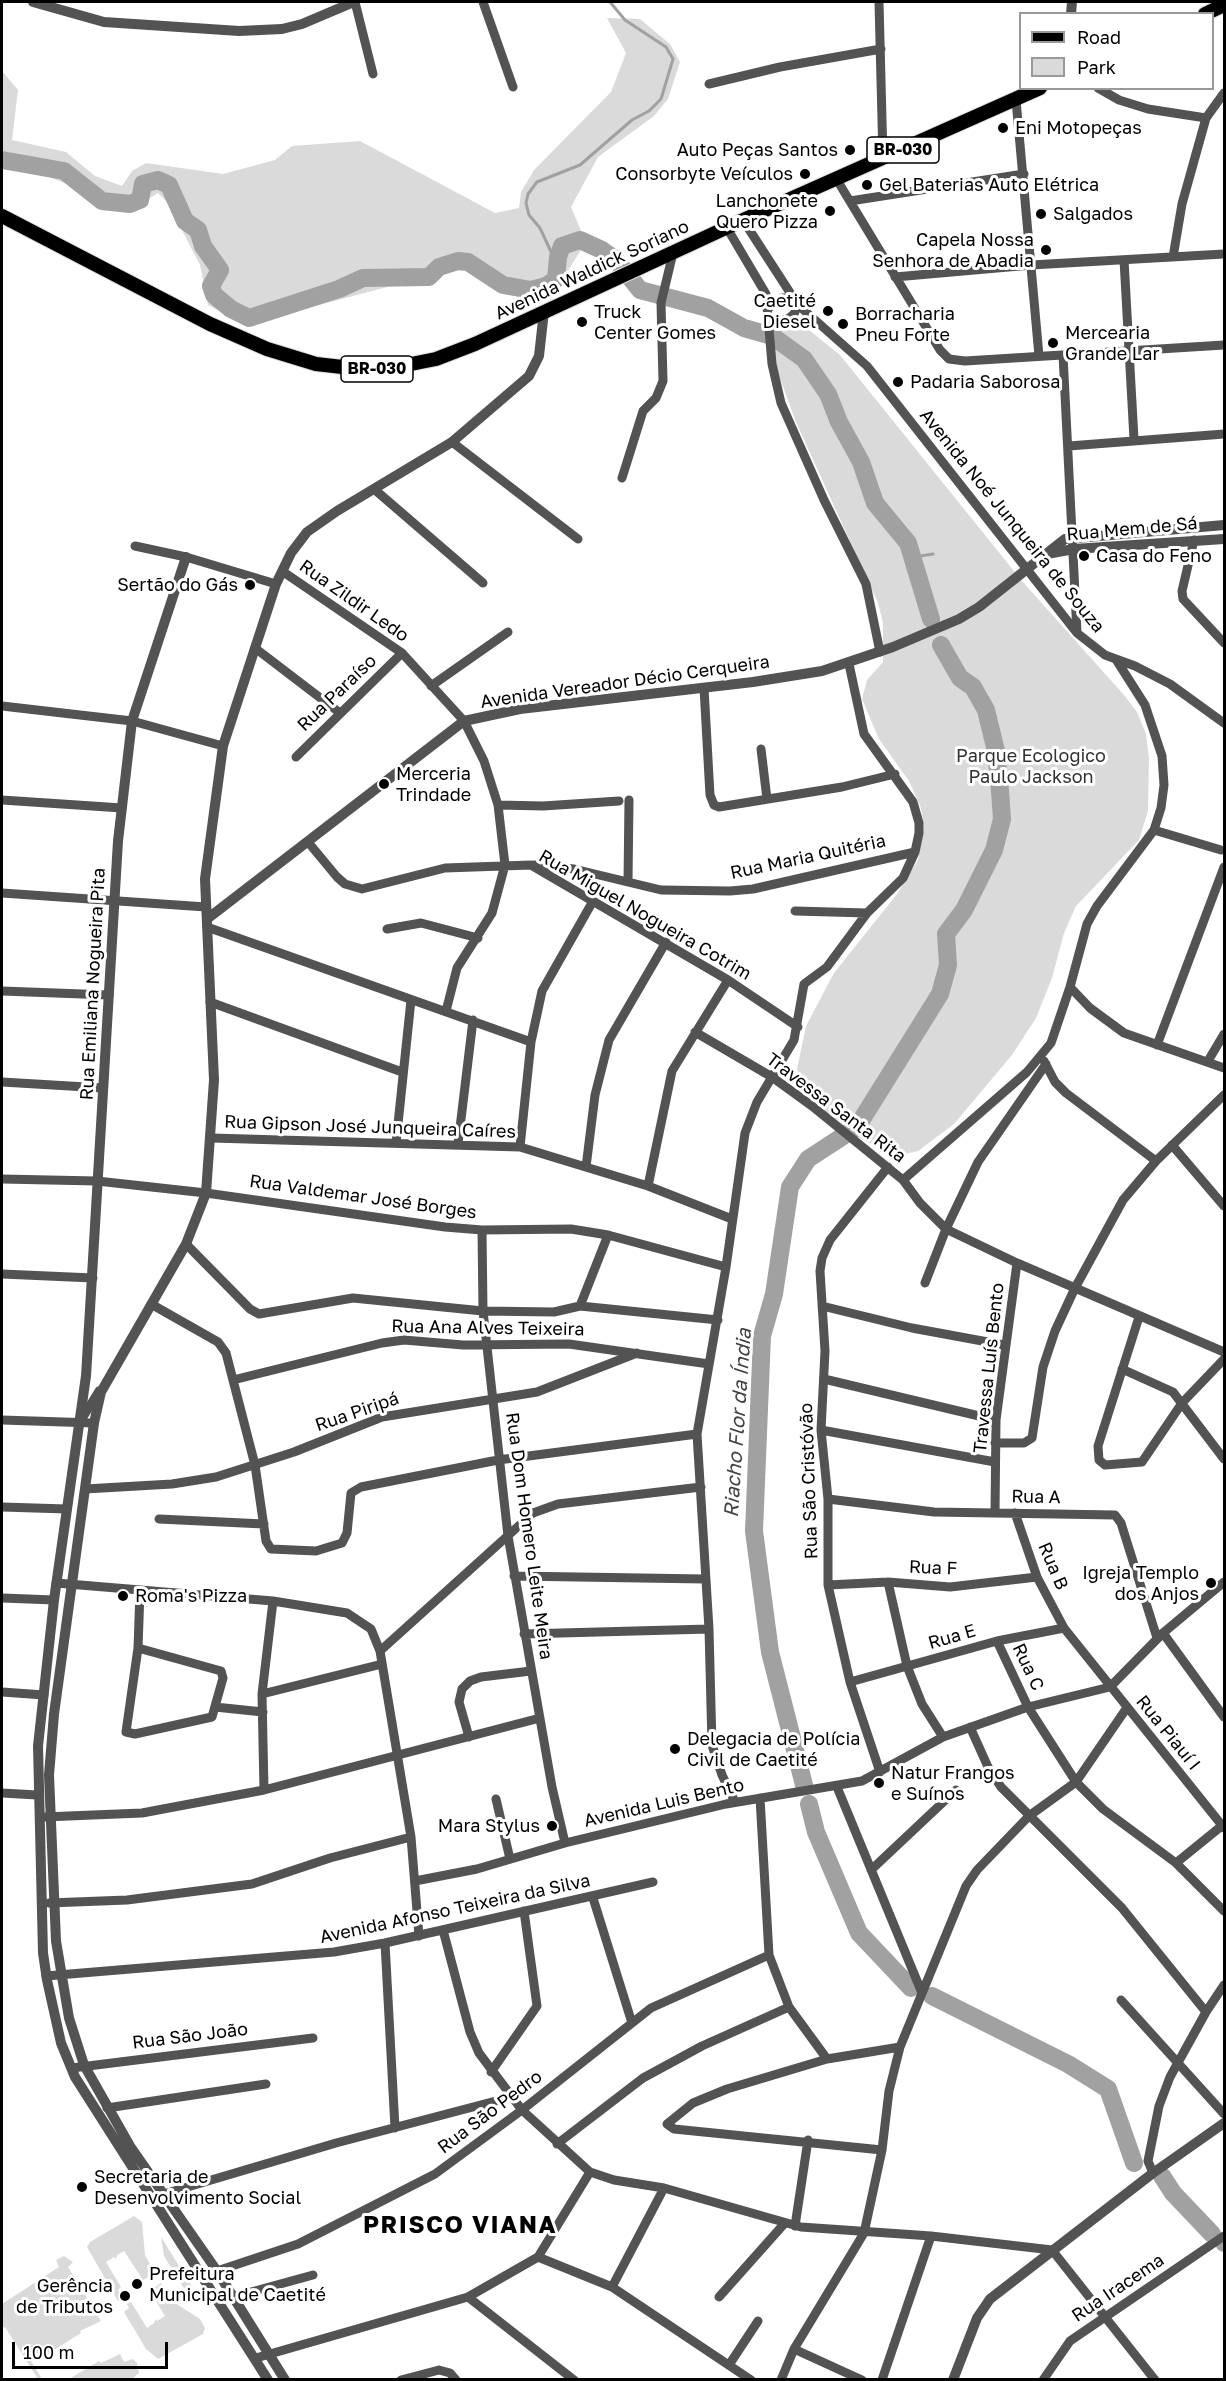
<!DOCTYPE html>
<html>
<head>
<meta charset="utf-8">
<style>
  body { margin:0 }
  #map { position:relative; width:1226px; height:2381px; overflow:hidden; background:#fff; font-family:"Golos Text",sans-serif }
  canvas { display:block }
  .frame { position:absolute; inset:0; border:3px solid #000; pointer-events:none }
  .legend { position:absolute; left:1019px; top:12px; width:195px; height:78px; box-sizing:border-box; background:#fff; border:2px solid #999; margin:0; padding:8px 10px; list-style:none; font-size:18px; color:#000 }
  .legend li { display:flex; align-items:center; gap:12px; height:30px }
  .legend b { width:30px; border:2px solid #999 }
  .scale { position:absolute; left:12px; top:2342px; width:156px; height:27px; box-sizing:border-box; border:3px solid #000; border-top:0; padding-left:8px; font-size:18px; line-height:21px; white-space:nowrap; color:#000; -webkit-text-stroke:4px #fff; paint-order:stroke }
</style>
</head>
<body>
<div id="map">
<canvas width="1226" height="2381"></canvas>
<div class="frame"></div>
<ul class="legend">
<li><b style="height:8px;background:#000"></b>Road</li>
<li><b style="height:16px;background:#dadada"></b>Park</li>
</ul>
<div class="scale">100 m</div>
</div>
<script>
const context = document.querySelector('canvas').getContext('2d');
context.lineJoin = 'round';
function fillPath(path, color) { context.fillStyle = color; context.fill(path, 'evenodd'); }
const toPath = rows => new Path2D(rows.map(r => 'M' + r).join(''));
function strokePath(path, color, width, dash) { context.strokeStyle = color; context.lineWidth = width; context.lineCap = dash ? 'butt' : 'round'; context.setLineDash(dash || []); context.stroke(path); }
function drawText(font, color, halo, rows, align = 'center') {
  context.font = font + ' "Golos Text",sans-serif'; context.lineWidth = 6; context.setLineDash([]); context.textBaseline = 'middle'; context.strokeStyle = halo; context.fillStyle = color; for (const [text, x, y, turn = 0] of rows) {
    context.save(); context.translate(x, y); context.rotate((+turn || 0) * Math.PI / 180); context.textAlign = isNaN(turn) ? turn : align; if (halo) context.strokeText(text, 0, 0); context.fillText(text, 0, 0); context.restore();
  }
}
const green = toPath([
  [607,18,640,19,670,44,680,62,668,99,654,116,598,157,571,207,582,233,581,250,562,280,548,288,531,290,503,285,466,270,448,271,262,320,235,319,208,305,200,265,168,203,158,193,130,210,115,210,70,185,49,177,2,168,2,71,18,90,12,140,66,152,95,176,122,186,132,171,146,163,223,174,275,160,292,146,360,141,495,213,519,208,521,192,534,170,611,92,626,53],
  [789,325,804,326,840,355,1022,581,1124,695,1137,712,1146,734,1149,759,1148,811,1139,840,1076,906,1064,933,1052,978,1036,1018,1012,1055,954,1124,918,1151,900,1155,880,1149,840,1127,802,1086,797,1069,806,1026,834,973,897,894,918,860,924,827,921,808,909,781,879,739,862,699,867,680,883,662,883,623,878,603,796,422,777,370,773,349,774,340,778,333],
  [134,2216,142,2222,145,2255,150,2264,147,2266,152,2275,143,2280,124,2251,117,2255,116,2259,114,2257,106,2262,121,2287,118,2290,123,2298,118,2301,87,2247,90,2242],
  [161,2237,198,2296,183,2287,164,2256],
  [64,2256,73,2262,68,2267,101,2321,80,2331,81,2333,43,2357,39,2352,29,2358,42,2379,38,2379,5,2327,2,2328,2,2304,59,2267,56,2260],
  [161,2283,175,2303,200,2319,205,2328,203,2334,158,2359,146,2349,124,2312,129,2308,127,2304,131,2302,147,2328,154,2323,156,2319,157,2321,165,2316,150,2291],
  [120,2354,124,2362,133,2359,137,2363,139,2373,132,2379,69,2379,99,2361,101,2363]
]);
const stream = toPath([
  [558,267,540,228,529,215,526,203,528,194,537,182,580,165,632,120,649,111,661,99,673,59,666,47,625,20,610,2],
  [914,557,933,554]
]);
const river = toPath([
  [2,160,64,171,102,201,130,204,140,200,143,184,158,180,169,185,185,221,198,230,203,246,220,270,211,286,214,295,231,309,249,318,339,289,363,278,429,277,439,267,458,261,468,262,503,285,531,290,546,286,556,279,558,257,562,246,580,240,602,250,616,260,640,290,708,308,744,328,772,336,804,359,828,394,839,422,861,462,875,503,908,543,931,619],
  [804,1785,770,1652,754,1531,762,1336,774,1294,790,1187,808,1159,857,1127,940,994,948,965,946,934,964,910,994,850,1002,819,1000,791,996,751,986,710,973,687,960,678,941,645],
  [809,1804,816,1832,859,1933,911,1988],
  [932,1996,1068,2064,1108,2089,1134,2163],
  [1162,2176,1173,2193,1212,2234],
  [1224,2242,1224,2243]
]);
const minor = toPath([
  [355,2,373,74],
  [483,2,513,87],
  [879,2,883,159],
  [709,84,780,67,881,49],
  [1098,88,1119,100,1148,109,1206,118],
  [1016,100,1039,356],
  [837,180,940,350,949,359,965,361,1224,345],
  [850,201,1024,174],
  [743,220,798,305,867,366,1077,633,1105,655,1135,666,1170,684,1224,723],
  [727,228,766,294,772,364,781,403,824,500,866,584,880,652],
  [1173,257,1182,204,1206,118,1224,93],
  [1124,260,1134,439],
  [895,277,1031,265,1224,254],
  [767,309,782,298,793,298],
  [768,319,777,321,788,319,794,314,798,305],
  [1063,355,1077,633],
  [452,442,578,539],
  [1069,446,1224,434],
  [622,478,643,411,656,398,663,381,661,303,673,253],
  [374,489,483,583],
  [1194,540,1182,591,1183,599,1224,643],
  [135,546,186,557,276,584],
  [282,571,402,653,464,721,484,761,498,805,505,865,492,913,457,968,446,1011],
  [255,648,340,713],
  [431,686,508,632],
  [704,688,710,795,714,805,719,807,842,787,895,774],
  [2,706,132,721,223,746],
  [761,749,767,799],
  [296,757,402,653],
  [2,800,122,808],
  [498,805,543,806,619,801],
  [1154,830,1221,850],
  [308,842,337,877,345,884,362,889,445,868,531,865,728,980,798,1027],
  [534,865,574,869,661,890,730,891,753,889,915,852],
  [628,882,629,800],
  [2,893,206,907],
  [795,911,867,913],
  [207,927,531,1042],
  [387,929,421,923,478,938],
  [1070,987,1090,1008,1124,1033,1224,1068],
  [2,991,109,995],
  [210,1002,402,1072],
  [695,1032,772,1077,812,1106,903,1180,920,1203,946,1229,1017,1263,1224,1352],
  [1157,1045,1224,867],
  [1044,1061,1055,1082,1066,1093,1156,1161],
  [1208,1061,1224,1034],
  [2,1082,103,1088],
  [212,1138,520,1147,648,1186,732,1219],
  [396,1143,411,1000],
  [458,1144,473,1020],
  [1172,1145,1224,1206],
  [520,1147,531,1042,542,991,593,901],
  [586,1167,595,1095,609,1040,666,942],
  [2,1179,97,1181,206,1193,445,1227,482,1230,571,1229,608,1235,726,1267],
  [903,1180,1027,1072,1051,1043,1070,987,1087,924,1097,906,1154,830,1161,808,1164,785,1162,756,1145,705,1117,661],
  [648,1186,672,1071,728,980],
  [482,1230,483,1311,508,1536,552,1787,565,1843],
  [186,1244,250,1309,259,1314,353,1298,483,1311,554,1312,580,1306,718,1320],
  [2,1274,93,1278],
  [925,1283,946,1229,978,1162,1046,1064],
  [151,1304,218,1342,226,1353,255,1465,266,1541,271,1549,316,1551,342,1543,347,1533,351,1493,361,1487,498,1460,697,1434],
  [580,1306,608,1235],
  [822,1306,912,1328,1004,1345],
  [1139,1317,1098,1446,1099,1460,1105,1465,1142,1462,1182,1403,1224,1359],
  [1122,1369,1173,1392,1224,1459],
  [824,1379,996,1420],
  [233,1380,382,1343,404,1340,463,1345,569,1344,709,1364],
  [2,1420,94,1423],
  [80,1422,99,1391],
  [821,1430,995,1462],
  [995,1443,1024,1443,1032,1438,1043,1367,1055,1331,1075,1288,1123,1200,1156,1161,1224,1095],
  [85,1489,172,1484,216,1477,294,1452,382,1417,537,1392,637,1353],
  [828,1499,934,1512,1115,1515,1121,1523,1157,1638],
  [2,1507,67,1509],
  [995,1513,996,1420,1017,1263],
  [1015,1513,1037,1577,1064,1628,1224,1828],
  [159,1519,264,1524],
  [514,1576,705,1579],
  [888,1582,907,1666,922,1704,943,1737],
  [56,1583,273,1601,347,1613,371,1629,380,1651,411,1837,419,1936],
  [828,1585,888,1582,950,1587,1037,1577],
  [2,1598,54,1600],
  [1163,1633,1224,1717],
  [524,1634,709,1629],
  [997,1641,1028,1707,1076,1782,1103,1809,1176,1863,1224,1911],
  [138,1648,221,1671,223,1678,212,1717,135,1734,126,1732,138,1648,140,1591],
  [380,1651,533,1513,558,1504,701,1487],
  [850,1682,997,1641,1064,1628],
  [2,1692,44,1695],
  [262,1694,382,1664],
  [215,1707,263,1712],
  [970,1727,988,1767,1001,1787,1122,1908,1206,2012],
  [469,1737,459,1702,462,1689,470,1681,481,1677,531,1671],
  [880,1772,850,1682,828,1585,828,1499,821,1430,825,1351,820,1271,822,1258,830,1240,888,1167],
  [837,1787,922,1993],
  [264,1790,262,1694,273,1601],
  [2,1793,37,1795],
  [760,1798,769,1955,789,2007,827,2059],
  [496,1799,510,1859],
  [735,1802,722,1775,712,1745,709,1629,697,1434,726,1267,745,1133,757,1102,794,1040,804,984,827,967,867,913,903,878,915,852,919,833,919,823,913,802,864,734,849,664],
  [44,1817,142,1813,264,1790,540,1718],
  [1176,1863,1224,1824],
  [871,1870,956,1790],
  [415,1881,477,1869,565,1843,726,1804,862,1781,943,1737,1028,1707,1110,1687,1163,1633,1224,1582],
  [593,1898,632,2023],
  [49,1903,127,1900,252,1884,330,1858,411,1837],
  [443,1930,470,2032,479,2053,522,2110,590,2172,614,2180,664,2188,801,2227,931,2236,1052,2250,1155,2380],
  [385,1943,395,2128],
  [46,1976,334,1952,385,1943,653,1882],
  [1121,2000,1224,2114],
  [72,2068,313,2038],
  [491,2072,537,2006,524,1911],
  [107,2108,266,2084],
  [557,2144,643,2078,702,2046,789,2007],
  [882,2150,674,2129,667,2124,693,2103,727,2089,827,2059,900,2047],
  [1153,2173,1148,2161,1159,2106,1170,2077,1206,2012,1224,1985],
  [164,2194,336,2143,511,2097],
  [795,2226,808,2140],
  [538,2257,612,2287,751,2380],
  [217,2271,298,2244,435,2174,522,2110,651,2008,769,1955],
  [612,2287,664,2188],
  [233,2297,313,2275],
  [468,2297,574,2380],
  [719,2297,784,2224],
  [794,2349,862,2380],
  [256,2358,468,2297,538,2257,590,2172],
  [729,2365,758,2321],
  [401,2380,439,2370,450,2373,456,2380],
  [781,2380,794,2349,864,2233,882,2150,889,2091,900,2047,966,1886,977,1870,1029,1816,1076,1782,1126,1709],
  [882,2380,931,2236],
  [1043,2380,1070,2341,1224,2236]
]);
const tertiary = toPath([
  [33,2,104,22,239,31,282,29,302,24,354,2],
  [1071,14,1072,2],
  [1047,554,1074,549,1224,539],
  [186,557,132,721,118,841,86,1376,54,1600,38,1746,43,1953,47,1980,61,2043,75,2077,268,2380],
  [207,919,464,721,520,709,753,682,822,671,893,647,959,619,979,607,1065,539,1224,525],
  [285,2380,217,2271,130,2146,84,2065,69,2018,56,1941,49,1775,54,1714,94,1423,101,1392,186,1244,206,1193,214,1080,205,879,223,746,276,584,291,553,307,532,337,511,452,442,529,376,539,356,544,311],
  [953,2380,977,2318,990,2299,1153,2173,1224,2123]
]);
const primary = toPath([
  [1205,14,1224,5],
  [2,216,210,324,267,349,316,364,369,370,391,368,436,359,475,344,743,220,1040,88]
]);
const markers = [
  [1003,128,6,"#000"],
  [850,150,6,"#000"],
  [805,174,6,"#000"],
  [867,185,6,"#000"],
  [830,211,6,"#000"],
  [1041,214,6,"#000"],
  [1046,250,6,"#000"],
  [828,311,6,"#000"],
  [582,322,6,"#000"],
  [843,324,6,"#000"],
  [1053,343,6,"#000"],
  [898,382,6,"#000"],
  [1084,556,6,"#000"],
  [250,585,6,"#000"],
  [384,784,6,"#000"],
  [1211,1583,6,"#000"],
  [123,1596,6,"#000"],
  [675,1749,6,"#000"],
  [879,1783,6,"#000"],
  [552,1826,6,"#000"],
  [82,2187,6,"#000"],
  [137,2284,6,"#000"],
  [125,2296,6,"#000"]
];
const shields = [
  [903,150,72],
  [377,369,72]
];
const shieldNames = [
  ["BR-030",903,150],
  ["BR-030",377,369]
];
const poiNames = [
  ["Eni Motopeças",1015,128],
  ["Auto Peças Santos",838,150,"right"],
  ["Consorbyte Veículos",793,174,"right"],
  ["Gel Baterias Auto Elétrica",879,185],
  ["Lanchonete",818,201,"right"],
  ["Quero Pizza",818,222,"right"],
  ["Salgados",1053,214],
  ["Capela Nossa",1034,240,"right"],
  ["Senhora de Abadia",1034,261,"right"],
  ["Caetité",816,301,"right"],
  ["Diesel",816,322,"right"],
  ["Truck",594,312],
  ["Center Gomes",594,333],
  ["Borracharia",855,314],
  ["Pneu Forte",855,335],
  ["Mercearia",1065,333],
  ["Grande Lar",1065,354],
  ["Padaria Saborosa",910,382],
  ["Casa do Feno",1096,556],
  ["Sertão do Gás",238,585,"right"],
  ["Merceria",396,774],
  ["Trindade",396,795],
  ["Igreja Templo",1199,1573,"right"],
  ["dos Anjos",1199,1594,"right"],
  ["Roma's Pizza",135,1596],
  ["Delegacia de Polícia",687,1739],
  ["Civil de Caetité",687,1760],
  ["Natur Frangos",891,1773],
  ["e Suínos",891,1794],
  ["Mara Stylus",540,1826,"right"],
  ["Secretaria de",94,2177],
  ["Desenvolvimento Social",94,2198],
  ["Prefeitura",149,2274],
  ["Municipal de Caetité",149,2295],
  ["Gerência",113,2286,"right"],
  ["de Tributos",113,2307,"right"]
];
const streetNames = [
  ["Avenida Waldick Soriano",592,270,-25],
  ["Avenida Noé Junqueira de Souza",1012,521,51],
  ["Rua Mem de Sá",1132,529,-5],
  ["Rua Zildir Ledo",354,601,35],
  ["Avenida Vereador Décio Cerqueira",625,682,-8],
  ["Rua Paraíso",337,693,-44],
  ["Rua Maria Quitéria",808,857,-12],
  ["Rua Miguel Nogueira Cotrim",645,915,30],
  ["Rua Emiliana Nogueira Pita",93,984,-87],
  ["Travessa Santa Rita",836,1108,37],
  ["Rua Gipson José Junqueira Caíres",370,1127,2],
  ["Rua Valdemar José Borges",363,1197,8],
  ["Rua Ana Alves Teixeira",488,1328,1],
  ["Travessa Luís Bento",989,1368,-84],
  ["Rua Piripá",357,1412,-19],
  ["Rua São Cristóvão",809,1481,-92],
  ["Rua A",1036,1497,1],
  ["Rua Dom Homero Leite Meira",529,1536,82],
  ["Rua B",1053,1566,67],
  ["Rua F",933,1568,2],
  ["Rua E",952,1637,-16],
  ["Rua C",1028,1667,65],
  ["Rua Piauí I",1168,1733,51],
  ["Avenida Luis Bento",664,1803,-13],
  ["Avenida Afonso Teixeira da Silva",455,1909,-12],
  ["Rua São João",190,2036,-7],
  ["Rua São Pedro",490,2112,-37],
  ["Rua Iracema",1118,2288,-34]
];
const parkNames = [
  ["Parque Ecologico",1031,756],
  ["Paulo Jackson",1031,777]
];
const waterNames = [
  ["Riacho Flor da Índia",738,1423,-86]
];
const districtNames = [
  ["PRISCO VIANA",460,2225]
];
fillPath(green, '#dadada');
strokePath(stream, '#a1a1a1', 3);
strokePath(river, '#a1a1a1', 18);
strokePath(primary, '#dbdbdb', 16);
strokePath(minor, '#535353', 9);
strokePath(tertiary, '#535353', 10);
strokePath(primary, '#000', 14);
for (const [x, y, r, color] of markers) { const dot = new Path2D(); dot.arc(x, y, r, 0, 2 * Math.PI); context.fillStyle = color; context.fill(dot); strokePath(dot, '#fff', 2); }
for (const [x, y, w] of shields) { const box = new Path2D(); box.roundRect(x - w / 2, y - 13, w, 26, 4.5); context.fillStyle = '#fff'; context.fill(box); strokePath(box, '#000', 1.5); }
drawText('bold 16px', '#000', null, shieldNames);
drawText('18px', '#000', '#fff', poiNames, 'left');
drawText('18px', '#000', '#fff', streetNames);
drawText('18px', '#313131', '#fff', parkNames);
drawText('italic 20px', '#424242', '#fff', waterNames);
context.letterSpacing = '1.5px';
drawText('bold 24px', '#000', '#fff', districtNames);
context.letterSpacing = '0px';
</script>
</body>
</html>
